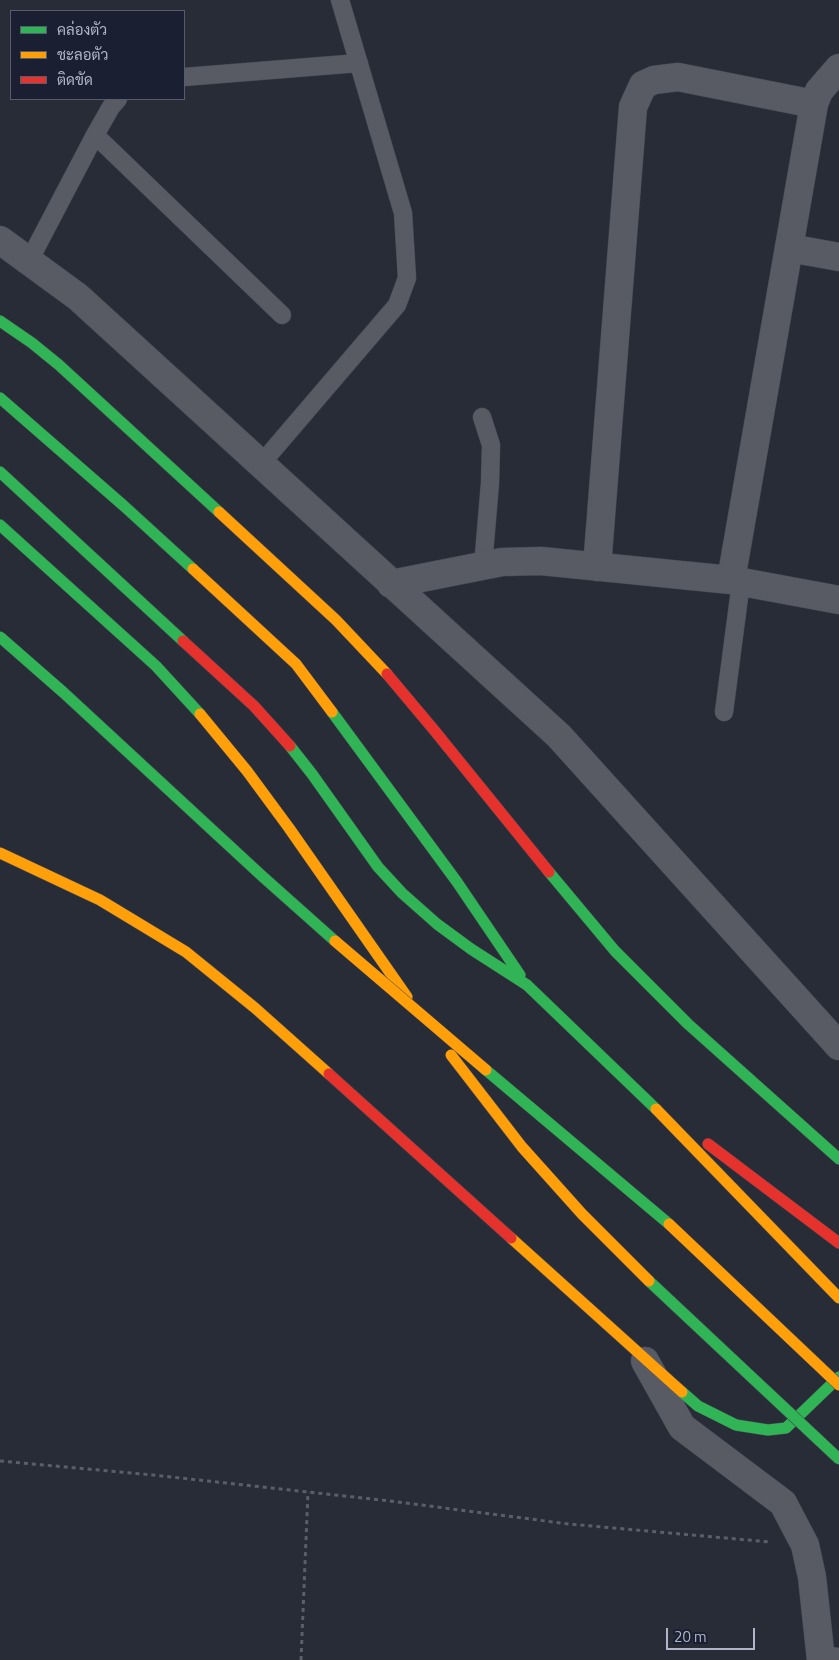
<!DOCTYPE html>
<html>
<head>
<meta charset="utf-8">
<style>
  body { margin:0 }
  #map { position:relative; width:839px; height:1660px; overflow:hidden; background:#272c37; font-family:"Titillium Web",Sarabun,sans-serif }
  canvas { display:block }
  .legend { position:absolute; left:10px; top:10px; width:175px; height:90px; box-sizing:border-box; background:#1a2032; border:1px solid #565c6e; margin:0; padding:6px 9px; list-style:none; font-size:15px; color:#b0b5c9 }
  .legend li { display:flex; align-items:center; gap:10px; height:25px }
  .legend b { width:25px; border:1px solid #565c6e }
  .scale { position:absolute; left:666px; top:1628px; width:89px; height:22px; box-sizing:border-box; border:2px solid #b0b5c9; border-top:0; padding-left:6px; font-size:15px; line-height:18px; white-space:nowrap; color:#b0b5c9; -webkit-text-stroke:4px #1a2032; paint-order:stroke }
</style>
</head>
<body>
<div id="map">
<canvas width="839" height="1660"></canvas>
<ul class="legend">
<li><b style="height:6px;background:#30b455"></b>คล่องตัว</li>
<li><b style="height:6px;background:#ff9f0a"></b>ชะลอตัว</li>
<li><b style="height:6px;background:#e5322d"></b>ติดขัด</li>
</ul>
<div class="scale">20 m</div>
</div>
<script>
const context = document.querySelector('canvas').getContext('2d');
context.lineJoin = 'round';
const toPath = rows => new Path2D(rows.map(r => 'M' + r).join(''));
function strokePath(path, color, width, dash) { context.strokeStyle = color; context.lineWidth = width; context.lineCap = dash ? 'butt' : 'round'; context.setLineDash(dash || []); context.stroke(path); }
const path = toPath([
  [0,1461,153,1475,390,1501,569,1524,770,1542],
  [301,1660,308,1492]
]);
const lane = toPath([
  [184,77,359,63],
  [95,135,282,315],
  [29,261,95,135,111,107,118,99],
  [482,417,491,445,490,483,483,566],
  [261,464,397,305,407,278,403,213,340,0],
  [724,712,741,582],
  [821,1655,839,1657]
]);
const street = toPath([
  [0,240,78,297,559,736,839,1046],
  [789,248,839,257],
  [597,567,633,107,643,85,654,80,678,77,814,104],
  [731,580,814,104,819,91,839,68],
  [391,584,502,562,541,561,731,580,839,600],
  [645,1361,682,1427,783,1503,805,1545,812,1577,821,1660]
]);
const fast = toPath([
  [0,321,32,343,59,365,219,512],
  [0,398,124,506,193,569],
  [0,472,183,641],
  [0,525,156,666,200,714],
  [332,712,457,882,520,975],
  [290,746,312,774,378,867,402,893,437,924,471,949,527,985,656,1109],
  [549,872,615,951,688,1024,839,1159],
  [682,1392,698,1406,736,1425,768,1430,786,1428,839,1377]
]);
const slow = toPath([
  [219,512,336,620,387,674],
  [193,569,296,664,332,712],
  [200,714,247,771,289,828,407,997],
  [0,853,100,900,186,952,255,1008,329,1074],
  [656,1109,839,1298],
  [511,1238,682,1392]
]);
const jam = toPath([
  [183,641,254,706,290,746],
  [387,674,434,730,549,872],
  [329,1074,511,1238],
  [708,1144,839,1243]
]);
const fastBridge = toPath([
  [0,637,64,693,262,876,335,941],
  [486,1070,669,1224],
  [649,1281,839,1459]
]);
const slowBridge = toPath([
  [335,941,486,1070],
  [451,1055,522,1147,582,1214,649,1281],
  [669,1224,839,1385]
]);
strokePath(lane, '#444750', 19);
strokePath(street, '#444750', 29);
strokePath(fast, '#444852', 12);
strokePath(slow, '#444852', 12);
strokePath(jam, '#444852', 12);
strokePath(path, '#5a5f68', 3, [4, 4]);
strokePath(lane, '#585a64', 18);
strokePath(street, '#585a64', 28);
strokePath(fast, '#30b455', 11);
strokePath(slow, '#ff9f0a', 11);
strokePath(jam, '#e5322d', 11);
strokePath(fastBridge, '#444852', 12, []);
strokePath(slowBridge, '#444852', 12, []);
strokePath(fastBridge, '#30b455', 11);
strokePath(slowBridge, '#ff9f0a', 11);
</script>
</body>
</html>
